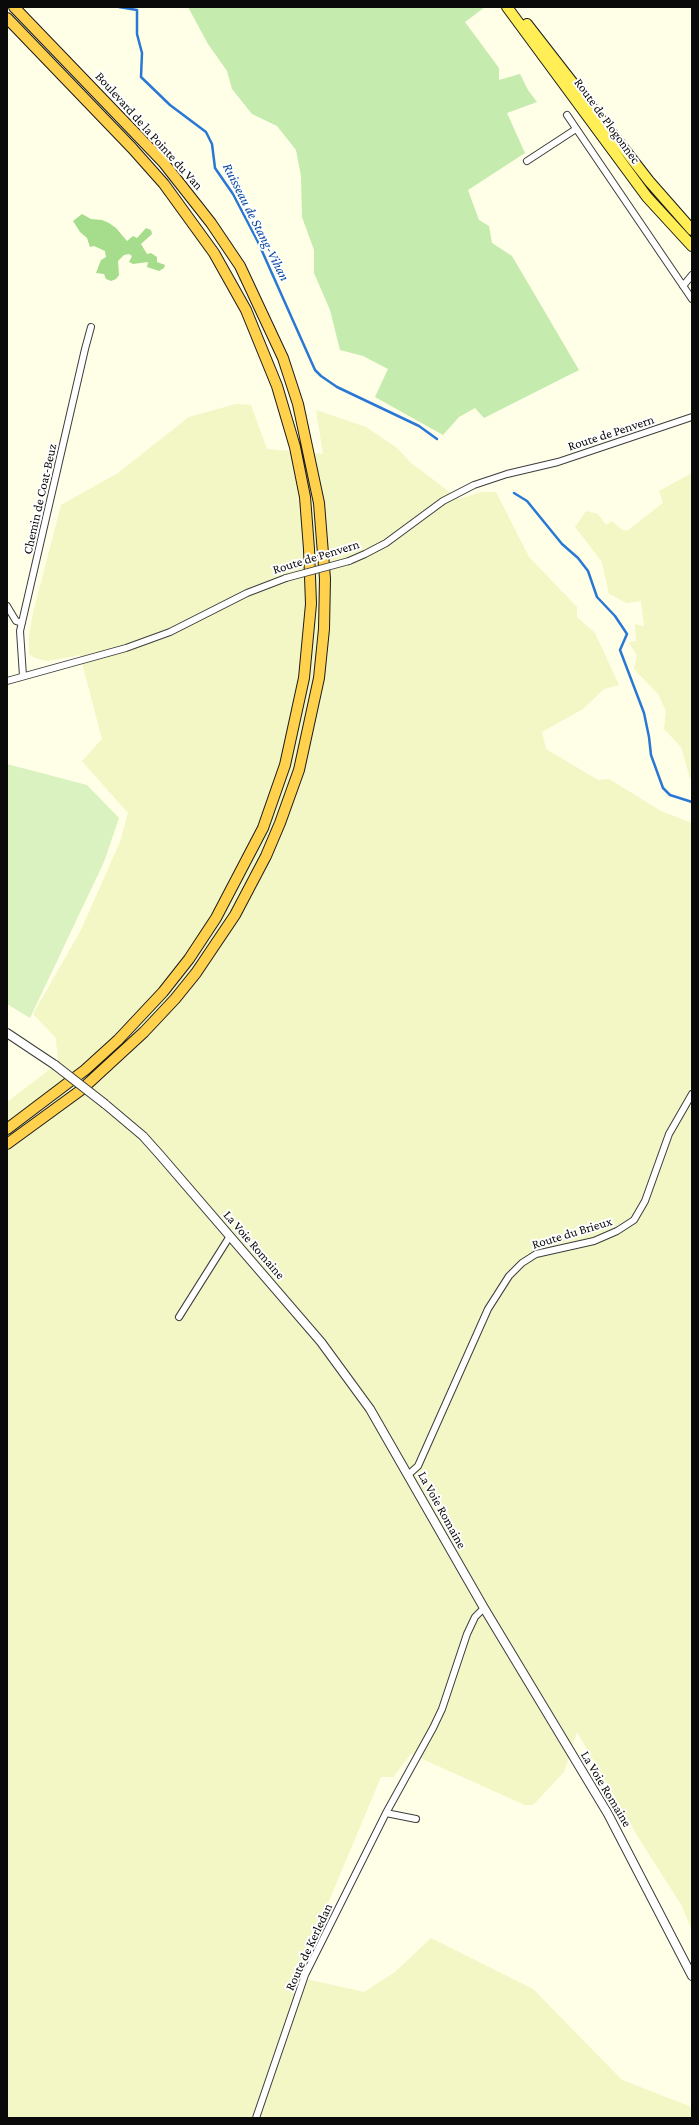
<!DOCTYPE html>
<html>
<head>
<meta charset="utf-8">
<style>
  body { margin:0 }
  #map { position:relative; width:699px; height:2125px; overflow:hidden; background:#fffee6; font-family:"Crimson Pro",serif }
  canvas { display:block }
  .frame { position:absolute; inset:0; border:8px solid #0a0a0a; pointer-events:none }
</style>
</head>
<body>
<div id="map">
<canvas width="699" height="2125"></canvas>
<div class="frame"></div>
</div>
<script>
const context = document.querySelector('canvas').getContext('2d');
context.lineJoin = 'round';
function fillPath(path, color) { context.fillStyle = color; context.fill(path, 'evenodd'); }
const toPath = rows => new Path2D(rows.map(r => 'M' + r).join(''));
function strokePath(path, color, width, dash) { context.strokeStyle = color; context.lineWidth = width; context.lineCap = dash ? 'butt' : 'round'; context.setLineDash(dash || []); context.stroke(path); }
function drawText(font, color, halo, rows, align = 'center') {
  context.font = font + ' "Crimson Pro",serif'; context.lineWidth = 4; context.setLineDash([]); context.textBaseline = 'middle'; context.strokeStyle = halo; context.fillStyle = color; for (const [text, x, y, turn = 0] of rows) {
    context.save(); context.translate(x, y); context.rotate((+turn || 0) * Math.PI / 180); context.textAlign = isNaN(turn) ? turn : align; if (halo) context.strokeText(text, 0, 0); context.fillText(text, 0, 0); context.restore();
  }
}
const farmland = toPath([
  [236,404,251,405,267,449,323,454,316,410,366,427,397,448,411,463,459,499,482,492,496,492,529,557,577,607,577,617,595,633,619,685,604,689,583,709,542,732,546,749,598,780,609,779,661,811,692,823,692,1931,682,1906,641,1842,577,1732,564,1772,533,1805,525,1805,411,1754,393,1777,381,1777,297,1977,364,1992,395,1972,431,1938,533,1989,622,2080,689,2106,692,2110,692,2118,7,2118,7,1102,58,1063,56,1038,33,1014,81,930,120,842,128,813,82,761,102,739,80,655,47,661,35,658,29,654,29,636,33,613,61,505,118,473,189,417],
  [692,473,692,778,690,778,681,747,664,729,666,711,658,694,634,669,637,656,629,642,636,641,635,624,644,626,641,601,627,603,609,594,602,562,575,527,586,511,598,514,606,525,612,521,621,529,627,531,663,503,659,491]
]);
const green = toPath([
  [188,7,485,7,465,22,499,68,499,80,520,74,528,90,537,102,507,113,525,153,468,190,479,220,489,226,492,243,512,256,579,370,484,418,475,408,459,417,443,435,375,397,388,369,363,356,340,350,330,310,314,273,314,250,302,217,301,176,296,150,277,126,252,114,232,89,227,71,208,44]
]);
const forest = toPath([
  [82,214,91,219,102,220,109,223,116,228,127,241,133,236,137,238,146,228,151,230,152,234,141,244,147,254,151,253,157,257,157,262,165,265,164,268,159,271,147,267,148,262,133,264,129,262,132,256,129,254,124,255,118,261,119,275,116,279,111,281,106,279,104,274,96,273,101,260,106,257,105,251,94,246,90,247,87,238,80,232,73,221]
]);
const pitch = toPath([
  [7,764,87,785,119,818,104,862,30,1018,7,1004]
]);
const stream = toPath([
  [119,7,137,10,137,34,142,53,141,77,170,105,206,132,212,144,215,168,233,194,258,242,315,370,321,376,337,387,419,426,437,439],
  [514,493,527,501,562,544,578,558,588,571,597,597,615,616,627,634,620,650,644,713,649,737,651,755,663,788,670,795,692,802]
]);
const minor = toPath([
  [567,115,692,299],
  [527,161,576,129],
  [683,286,692,275],
  [349,561,365,554,386,543,443,501,474,485,507,474,558,462,692,417],
  [7,606,16,621,22,623],
  [23,676,20,631,85,349,91,327],
  [7,681,126,648,170,632,247,593,286,578],
  [179,1317,230,1236],
  [408,1475,418,1466,488,1309,509,1276,522,1263,536,1254,594,1241,617,1231,634,1220,645,1201,669,1134,692,1094],
  [386,1813,416,1819],
  [256,2118,305,1975,386,1813,433,1728,442,1709,467,1634,475,1617,484,1608]
]);
const tertiary = toPath([
  [7,1033,55,1065],
  [105,1104,143,1136,160,1155,321,1342,370,1409,484,1608,608,1814,692,1976]
]);
const primary = toPath([
  [507,7,647,197,692,246],
  [527,24,649,181,692,230]
]);
const trunk = toPath([
  [7,18,132,148,164,184,214,253,246,310,277,386,295,447,305,497,309,549,311,604,304,678,285,765,263,828,216,918,189,959,163,992,118,1040,85,1070,7,1129],
  [7,1144,81,1090,144,1032,175,999,196,973,235,915,266,856,280,823,299,770,319,678,324,629,325,579,319,503,298,404,283,358,240,266,211,223,163,162,14,7]
]);
const minorBridge = toPath([
  [286,578,349,561]
]);
const tertiaryBridge = toPath([
  [55,1065,105,1104]
]);
const streetNames = [
  ["Route de Plogonnec",607,121,54],
  ["Boulevard de la Pointe du Van",149,131,48],
  ["Route de Penvern",611,433,-18],
  ["Chemin de Coat-Beuz",40,499,-77],
  ["Route de Penvern",316,557,-17],
  ["Route du Brieux",572,1233,-17],
  ["La Voie Romaine",254,1245,49],
  ["La Voie Romaine",442,1510,61],
  ["La Voie Romaine",606,1789,59],
  ["Route de Kerledan",309,1947,-65]
];
const waterNames = [
  ["Ruisseau de Stang-Vihan",256,222,63]
];
fillPath(farmland, '#f3f6c5');
fillPath(green, '#c5ebae');
fillPath(forest, '#a5dd8c');
fillPath(pitch, '#daf2c0');
strokePath(stream, '#2978d6', 2.5);
strokePath(minor, '#3d3d3d', 8);
strokePath(tertiary, '#3d3d3d', 10);
strokePath(primary, '#1b1b1b', 12);
strokePath(trunk, '#1b1b1b', 12);
strokePath(minor, '#fff', 6);
strokePath(tertiary, '#fff', 8);
strokePath(primary, '#ffee56', 10);
strokePath(trunk, '#ffd14d', 10);
strokePath(minorBridge, '#3d3d3d', 8, []);
strokePath(tertiaryBridge, '#3d3d3d', 10, []);
strokePath(minorBridge, '#fff', 6);
strokePath(tertiaryBridge, '#fff', 8);
drawText('13px', '#0a0a0a', '#fff', streetNames);
drawText('italic 14px', '#0c4ba2', '#fff', waterNames);
</script>
</body>
</html>
